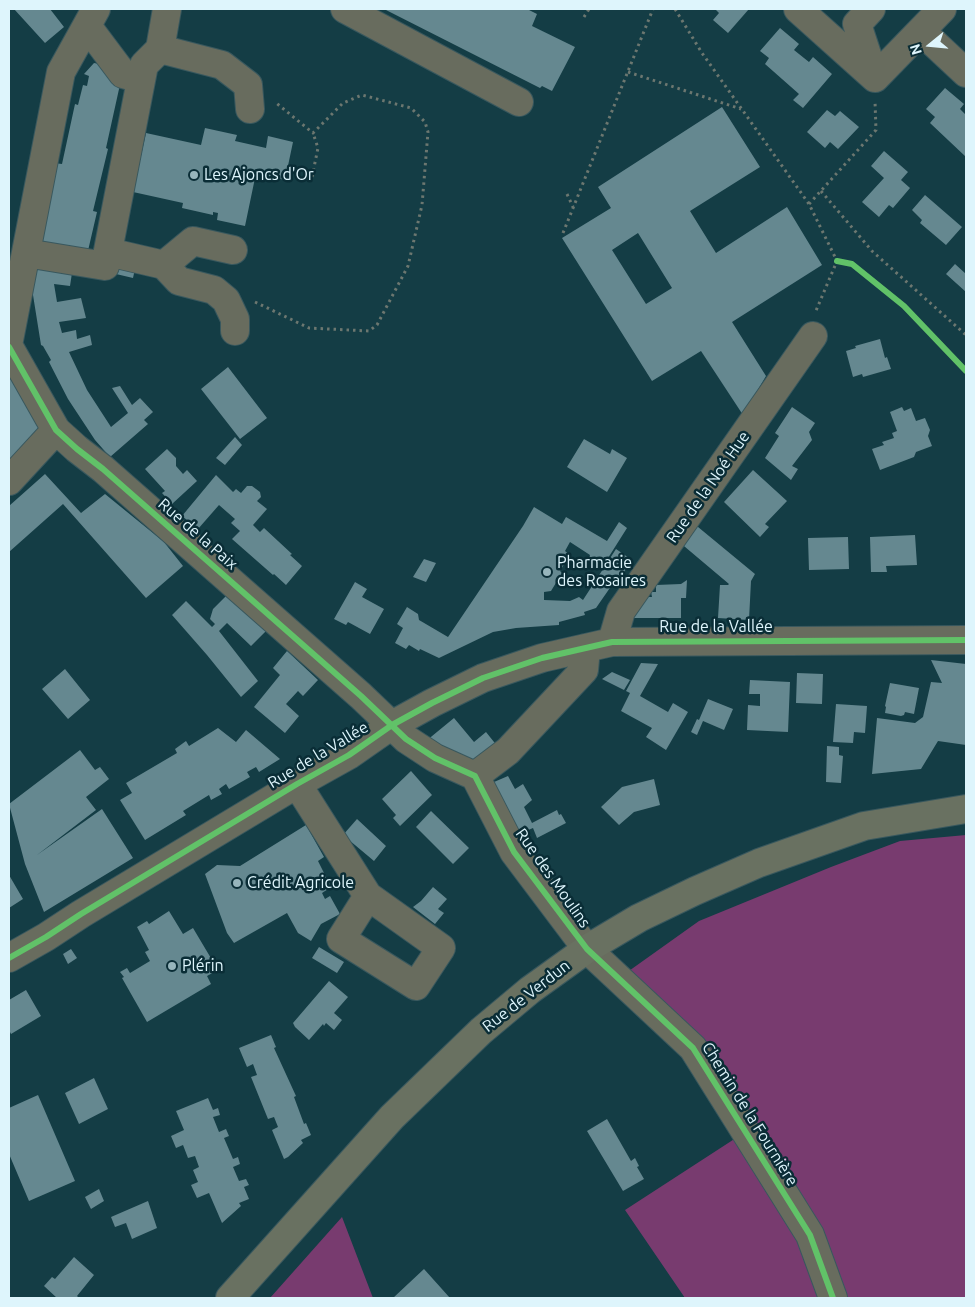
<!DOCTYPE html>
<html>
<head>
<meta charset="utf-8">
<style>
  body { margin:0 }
  #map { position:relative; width:975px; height:1307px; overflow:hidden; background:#143d45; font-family:Ubuntu,sans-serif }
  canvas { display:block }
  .frame { position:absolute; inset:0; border:10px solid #def5fc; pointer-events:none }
  .north { position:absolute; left:905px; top:20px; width:50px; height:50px; -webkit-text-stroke:4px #0a2d36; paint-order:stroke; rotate:253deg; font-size:14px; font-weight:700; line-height:20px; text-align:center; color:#def5fc }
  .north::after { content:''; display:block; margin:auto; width:18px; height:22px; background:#def5fc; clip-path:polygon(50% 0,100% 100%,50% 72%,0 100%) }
</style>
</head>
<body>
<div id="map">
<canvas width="975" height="1307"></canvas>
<div class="frame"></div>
<div class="north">N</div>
</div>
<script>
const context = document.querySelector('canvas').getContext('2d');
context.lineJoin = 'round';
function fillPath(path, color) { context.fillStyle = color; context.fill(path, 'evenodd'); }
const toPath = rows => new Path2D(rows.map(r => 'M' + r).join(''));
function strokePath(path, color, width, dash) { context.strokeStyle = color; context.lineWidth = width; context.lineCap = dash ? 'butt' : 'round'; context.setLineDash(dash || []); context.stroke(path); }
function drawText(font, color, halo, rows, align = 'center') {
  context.font = font + ' Ubuntu,sans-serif'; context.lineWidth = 5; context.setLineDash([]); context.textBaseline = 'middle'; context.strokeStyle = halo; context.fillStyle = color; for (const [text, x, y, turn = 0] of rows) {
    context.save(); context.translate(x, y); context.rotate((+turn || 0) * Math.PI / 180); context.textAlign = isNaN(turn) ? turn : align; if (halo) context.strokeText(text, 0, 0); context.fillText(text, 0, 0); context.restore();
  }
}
const green = toPath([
  [966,835,966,1298,685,1298,625,1210,739,1136,669,1040,612,983,699,921,831,867,900,841],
  [342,1217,373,1298,270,1298]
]);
const building = toPath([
  [14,9,50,9,64,27,45,43],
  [384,9,527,9,537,14,532,26,575,47,552,91,542,86,540,88],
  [715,9,749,9,728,33,713,20,719,13],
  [780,28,799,44,794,50,809,62,813,57,832,74,803,108,793,100,799,94,765,64,769,58,760,51],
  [94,63,110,66,121,80,106,148,108,149,93,211,97,212,87,255,36,244,54,163,62,164,75,104,78,105,83,85,87,86,89,76,84,74],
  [945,88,964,104,960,109,966,115,966,157,930,123,935,117,926,109],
  [722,107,760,167,690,211,716,253,787,207,822,265,732,322,766,376,743,415,701,351,652,381,562,238,611,208,598,187],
  [638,233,672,288,646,304,612,250],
  [827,110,835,116,840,111,859,127,838,149,830,142,825,148,807,132],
  [205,128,237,135,235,141,266,148,268,136,293,142,285,180,252,173,251,178,255,178,245,226,217,220,218,213,213,212,213,215,182,208,183,203,133,192,146,133,201,145],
  [884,151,908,172,901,180,910,188,893,208,889,205,879,217,862,202,884,178,871,166],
  [925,195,962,227,946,245,920,223,922,220,912,210],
  [955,264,966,274,966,292,946,274],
  [117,265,135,269,133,278,116,274],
  [56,266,72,273,70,286,54,284,57,302,81,298,86,318,59,322,62,333,76,330,77,339,90,335,92,345,69,352,87,390,111,427,128,413,112,388,120,386,132,405,140,398,153,412,144,420,148,424,110,457,95,440,68,399,49,362,51,360,43,346,41,345,29,270],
  [880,339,885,358,887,357,891,369,863,377,862,374,853,377,846,351,856,348,855,346],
  [9,355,46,429,9,462],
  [228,367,267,418,240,439,201,389],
  [792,407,815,423,809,432,812,440,792,466,798,469,791,480,765,458,779,436,775,433],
  [902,407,904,411,911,408,916,421,925,418,930,430,928,436,932,446,916,452,914,457,880,470,872,449,884,445,882,442,894,438,892,433,897,431,890,412],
  [235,437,242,445,225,465,216,458],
  [584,439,610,454,612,449,627,458,607,492,567,467],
  [167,449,176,458,176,466,183,474,187,470,197,481,172,504,162,493,165,491,145,469],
  [753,470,787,501,765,524,769,527,760,537,724,502],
  [45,474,81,513,105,494,164,542,183,566,146,598,63,504,9,552,9,506],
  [216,475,233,492,236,489,241,493,247,486,252,486,260,492,261,497,257,501,267,509,253,525,260,532,264,528,292,554,290,555,302,566,286,585,274,574,273,575,232,539,240,531,231,523,235,519,219,505,198,529,182,516],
  [534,507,562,524,566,517,607,541,619,522,627,528,603,566,589,558,590,555,570,542,565,551,570,555,560,571,562,573,551,591,544,592,544,600,570,601,579,597,583,600,616,549,632,560,616,584,614,582,596,608,584,612,585,615,559,622,559,625,516,628,493,632,439,658,420,649,419,651,409,645,406,649,395,643,403,628,397,624,407,607,418,614,419,620,448,637,523,526],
  [692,522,755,574,751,581,749,620,718,618,720,585,728,585,729,584,678,541],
  [915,535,917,565,886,566,887,572,871,572,870,537],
  [848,537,849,569,809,570,808,538],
  [424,559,436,563,426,582,413,577],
  [687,580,686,598,681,598,681,618,633,618,640,597,652,597,651,592,656,592,656,585,681,584],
  [355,582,367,589,362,597,384,609,370,634,348,622,346,625,334,619],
  [226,596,266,631,251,646,227,623,219,631,258,681,241,697,207,655,172,615,186,601,212,627,215,624,210,619,213,609],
  [287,651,318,680,303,696,298,691,286,704,299,716,285,733,254,707,280,675,273,668],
  [931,660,966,664,966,745,938,741,921,769,872,774,877,718,915,723,923,717,931,682,942,683],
  [641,663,658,664,640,696,668,712,673,703,688,712,666,750,646,737,652,728,621,711,630,693,626,691],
  [65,669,90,700,68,719,42,689],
  [612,672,630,680,624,690,602,679],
  [797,673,823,674,822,704,796,703],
  [750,680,790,682,788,732,747,730,748,705,760,706,760,694,749,694],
  [890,683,919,688,914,714,905,712,904,715,901,716,885,713,886,707,885,706],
  [708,699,733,709,724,730,703,721,697,735,691,732,697,719,699,720],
  [836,704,867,706,865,733,854,732,853,743,833,742],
  [454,718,474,742,486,732,498,747,480,761,467,762,426,741],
  [218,728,236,742,246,730,280,759,259,772,256,767,247,772,250,777,229,789,226,784,219,789,222,794,211,800,209,795,183,811,186,815,145,840,120,800,132,793,126,783,177,753,175,749,186,741,189,746],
  [827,746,839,747,839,755,843,756,841,783,826,782],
  [80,750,95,770,100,767,109,779,86,797,96,810,37,855,102,809,133,858,44,912,25,864,9,804],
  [411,771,432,795,400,826,393,818,396,815,382,799],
  [508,776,515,789,523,784,532,800,524,807,532,823,557,810,559,815,561,814,566,823,537,838,533,828,526,831,528,836,518,841,494,782],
  [654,779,660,805,634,812,619,825,601,807,622,787],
  [431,811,469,848,453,864,416,827],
  [357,819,386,846,374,861,343,835],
  [306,825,324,857,318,861,331,887,322,893,325,899,330,896,340,914,321,924,311,941,298,933,287,913,234,943,227,933,205,874,217,865,240,866],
  [9,875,23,899,9,908],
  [433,887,447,899,438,909,444,913,435,924,413,907,421,901],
  [169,911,183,934,193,928,218,970,207,976,211,984,147,1022,122,978,124,977,120,972,127,968,130,973,150,961,145,952,149,950,137,927,147,921,149,924],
  [319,947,344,962,337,973,312,958],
  [71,949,77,958,68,964,63,954],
  [329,981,348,997,334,1013,342,1020,334,1030,326,1023,324,1026,323,1024,309,1040,295,1027,293,1023],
  [26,990,41,1016,11,1034,9,1030,9,1000],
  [271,1035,276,1047,274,1048,296,1096,294,1097,304,1124,306,1123,311,1135,301,1140,303,1143,288,1157,284,1159,272,1130,278,1127,274,1117,268,1119,251,1077,257,1075,253,1064,247,1067,239,1048],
  [94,1078,108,1109,79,1124,65,1093],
  [38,1095,75,1181,29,1201,9,1154,9,1108],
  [208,1098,213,1110,218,1108,220,1115,213,1117,219,1132,226,1129,229,1136,224,1138,233,1159,238,1157,240,1164,233,1167,239,1181,246,1179,249,1185,244,1187,249,1199,239,1203,241,1206,222,1223,209,1193,197,1198,191,1185,198,1182,193,1170,199,1167,195,1156,188,1158,183,1145,176,1148,171,1136,184,1130,176,1111],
  [607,1119,631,1161,635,1158,639,1166,637,1167,644,1179,623,1191,587,1131],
  [99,1189,104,1201,91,1209,85,1197],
  [148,1201,157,1228,132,1239,126,1223,115,1227,111,1217],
  [74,1257,94,1275,77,1296,79,1298,57,1298,44,1286,52,1277,55,1279],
  [424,1269,450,1298,393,1298]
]);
const path = toPath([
  [675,9,702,53,809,204,837,261,815,313],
  [584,17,589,9],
  [628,72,741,109],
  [312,177,318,148,313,133],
  [821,191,872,251,966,335],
  [567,194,573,207],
  [809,204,876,130,875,101],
  [563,233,653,9],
  [255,302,309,328,369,331,377,325,408,266,422,205,428,132,425,122,411,108,362,95,343,103,313,133,275,102]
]);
const minor = toPath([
  [345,9,519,102],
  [798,9,875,78,942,9],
  [871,9,857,24,874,76],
  [87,26,123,74,141,79],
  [921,31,966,73],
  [160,49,222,65,248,85,250,109],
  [108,252,164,265,193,241,233,250],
  [26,253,105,266,144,65,160,49,167,9],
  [164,265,179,281,214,290,226,300,235,319,235,331],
  [9,340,61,72,96,9],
  [9,347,56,430,77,449,103,469,361,696,406,739,435,758,475,776,514,852,587,949,693,1048,810,1235,833,1298],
  [9,481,56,430],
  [612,642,621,611,813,336],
  [475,776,508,751,584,670,586,648],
  [297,784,368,896,441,948,416,986,341,939,368,896],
  [9,958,46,937,81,914,297,784,349,755,392,725,432,703,483,678,542,658,612,642,966,640]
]);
const major = toPath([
  [230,1298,392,1117,481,1031,530,990,587,949,639,918,695,891,759,863,864,826,966,809]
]);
const cycleway = toPath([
  [837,261,852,264,904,306,966,371],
  [9,347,56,430,77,449,103,469,361,696,406,739,435,758,475,776,514,852,587,949,693,1048,810,1235,833,1298],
  [9,958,46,937,81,914,297,784,349,755,392,725,432,703,483,678,542,658,612,642,966,640]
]);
const markers = [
  [194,175,5,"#97b5bc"],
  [547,572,5,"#97b5bc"],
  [237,883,5,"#97b5bc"],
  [172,966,5,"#97b5bc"]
];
const poiNames = [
  ["Les Ajoncs d'Or",204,175],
  ["Pharmacie",557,563],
  ["des Rosaires",557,581],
  ["Crédit Agricole",247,883],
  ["Plérin",182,966]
];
const streetNames = [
  ["Rue de la Noé Hue",708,487,-55],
  ["Rue de la Paix",198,534,41],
  ["Rue de la Vallée",716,627],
  ["Rue de la Vallée",318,755,-31],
  ["Rue des Moulins",553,878,55],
  ["Rue de Verdun",526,996,-38],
  ["Chemin de la Fournière",750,1114,58]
];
fillPath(green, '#783b6f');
fillPath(building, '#658890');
strokePath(minor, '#39585e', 30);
strokePath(major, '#39585e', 30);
strokePath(path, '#6c7770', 3, [2.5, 4]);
strokePath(minor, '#686c5e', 28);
strokePath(major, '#697161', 28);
strokePath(cycleway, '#61c268', 6);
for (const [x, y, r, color] of markers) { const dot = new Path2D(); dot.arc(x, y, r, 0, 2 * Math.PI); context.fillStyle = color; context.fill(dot); strokePath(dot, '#0a2d36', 2); }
drawText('16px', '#def5fc', '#0a2d36', poiNames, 'left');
drawText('16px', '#def5fc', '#0a2d36', streetNames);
</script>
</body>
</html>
